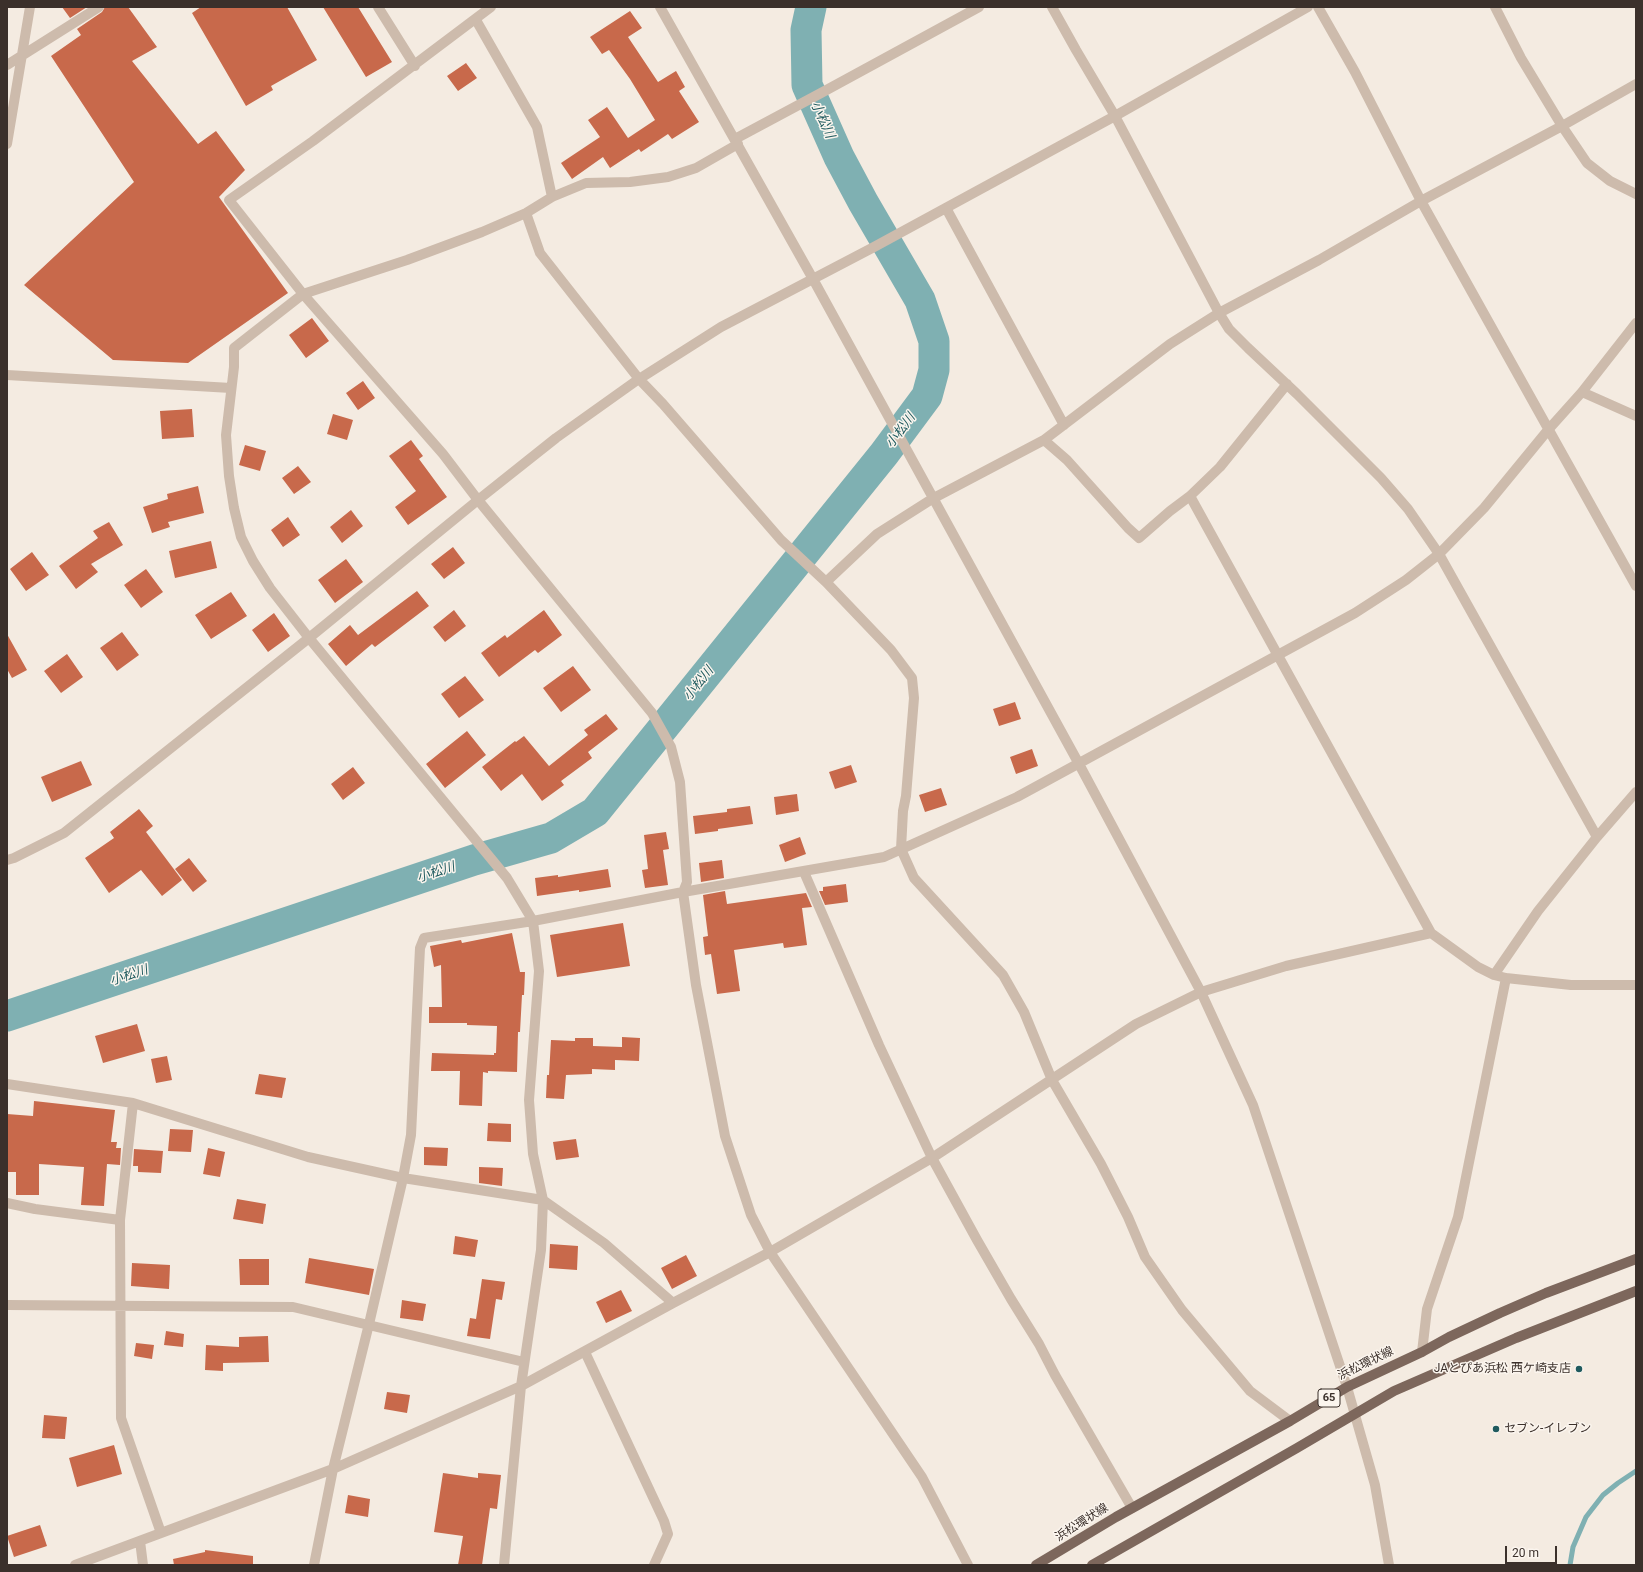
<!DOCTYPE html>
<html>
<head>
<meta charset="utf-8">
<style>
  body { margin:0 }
  #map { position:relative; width:1643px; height:1572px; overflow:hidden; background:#f4ebe1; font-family:Roboto,sans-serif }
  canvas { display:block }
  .frame { position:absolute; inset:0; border:8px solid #3b302b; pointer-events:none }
  .scale { position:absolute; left:1505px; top:1546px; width:52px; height:18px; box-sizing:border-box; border:2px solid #3b302b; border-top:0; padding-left:5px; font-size:12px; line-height:14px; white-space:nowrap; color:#3b302b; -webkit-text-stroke:3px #fbf5ee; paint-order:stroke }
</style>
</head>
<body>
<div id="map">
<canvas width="1643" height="1572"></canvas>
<div class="frame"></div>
<div class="scale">20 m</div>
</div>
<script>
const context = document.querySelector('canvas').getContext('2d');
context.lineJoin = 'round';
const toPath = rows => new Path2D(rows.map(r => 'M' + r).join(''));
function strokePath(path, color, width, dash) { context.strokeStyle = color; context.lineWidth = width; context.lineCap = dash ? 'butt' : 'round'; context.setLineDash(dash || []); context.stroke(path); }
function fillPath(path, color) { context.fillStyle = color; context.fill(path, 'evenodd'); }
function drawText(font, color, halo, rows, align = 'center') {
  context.font = font + ' Roboto,"Noto Sans JP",sans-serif'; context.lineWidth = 3; context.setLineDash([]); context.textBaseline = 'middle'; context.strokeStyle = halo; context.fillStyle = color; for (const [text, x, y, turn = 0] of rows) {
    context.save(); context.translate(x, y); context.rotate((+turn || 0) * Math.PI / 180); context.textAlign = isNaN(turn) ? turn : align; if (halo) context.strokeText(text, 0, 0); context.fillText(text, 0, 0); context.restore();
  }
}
const stream = toPath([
  [1570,1565,1573,1547,1586,1517,1603,1495,1618,1483,1636,1471]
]);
const river = toPath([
  [7,1016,474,860,551,838,595,812,884,454,927,396,934,370,934,341,920,300,863,202,839,157,807,85,806,30,811,7]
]);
const building = toPath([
  [62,7,87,7,70,18],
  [105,7,128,7,157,47,132,61,198,144,216,131,245,170,219,197,288,293,188,363,113,360,24,285,134,182,51,56,81,35,77,29,102,12],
  [201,7,287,7,317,60,271,86,273,90,246,106,192,13],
  [323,7,358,7,392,62,366,77],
  [630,11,642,28,628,37,658,82,676,71,685,87,679,91,699,122,672,139,668,134,641,152,639,149,610,168,603,157,572,179,561,163,600,137,588,120,607,107,628,138,655,120,630,79,609,50,602,54,590,37],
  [466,63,477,78,458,91,447,76],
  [312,318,329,341,306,358,289,335],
  [363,381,375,398,358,410,346,393],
  [192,409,194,437,162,439,160,411],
  [333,414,353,420,347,440,327,434],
  [411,440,423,456,419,459,447,497,408,525,395,507,416,491,389,456],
  [245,445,266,451,260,471,239,465],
  [298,466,311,482,294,494,282,478],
  [198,486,204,513,168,522,170,527,152,533,143,507,168,499,167,494],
  [351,510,363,526,342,543,330,527],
  [288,517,300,535,283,547,271,530],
  [109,522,123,545,91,564,98,572,76,589,59,566,98,538,93,531],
  [211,541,217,568,175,578,169,551],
  [453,547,465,563,444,579,431,564],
  [32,552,49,575,26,591,10,569],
  [346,559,363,582,335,603,318,580],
  [146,569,163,592,141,608,124,585],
  [417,591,429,606,375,647,372,644,346,666,328,644,350,625,358,635],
  [231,592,247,616,211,639,195,615],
  [454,610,466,626,445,642,433,627],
  [544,610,562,635,538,653,535,650,499,677,481,653,505,635,507,638],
  [274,613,290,636,268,652,252,630],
  [122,632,139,655,117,671,100,648],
  [7,634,27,670,12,678,7,669],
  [67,654,83,677,61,693,44,671],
  [573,666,591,690,561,712,543,688],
  [465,676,484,700,459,718,441,694],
  [1015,702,1021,719,999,726,993,709],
  [606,714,618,729,588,752,592,758,561,781,564,785,542,801,522,774,501,791,482,767,515,741,516,742,524,736,549,766,588,735,584,730],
  [467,731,486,755,445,788,426,764],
  [1032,749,1038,766,1016,774,1010,757],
  [81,761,92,785,52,802,41,777],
  [851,765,857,782,835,789,829,772],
  [353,767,365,783,343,800,331,784],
  [941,788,947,805,925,812,919,795],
  [797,794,799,811,776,815,774,797],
  [750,806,753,824,718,829,718,831,695,834,693,816,727,812,727,809],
  [139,809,153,826,146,832,182,880,162,896,141,870,109,893,85,858,114,838,110,832],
  [666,832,669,849,663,850,668,885,645,888,642,870,648,869,644,835],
  [800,837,806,854,785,862,779,845],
  [189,858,207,881,193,892,175,869],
  [722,860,724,878,701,882,699,863],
  [608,869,611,887,579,892,579,890,537,896,535,878,558,875,558,877],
  [846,884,848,902,825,905,819,891,823,891,823,887],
  [725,891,727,904,806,893,812,907,802,908,807,945,784,948,783,943,734,950,740,991,717,994,711,954,705,955,703,937,708,936,703,895],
  [623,923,630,966,557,977,550,935],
  [512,933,520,972,525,972,524,995,522,995,520,1032,518,1032,517,1072,488,1071,488,1073,483,1072,482,1106,459,1105,460,1071,431,1071,432,1053,494,1055,494,1053,496,1053,497,1026,467,1025,467,1023,429,1023,429,1007,442,1007,441,965,434,967,430,946,461,940,462,943],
  [137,1024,145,1051,103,1063,95,1036],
  [622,1037,640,1038,639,1061,615,1060,615,1070,592,1069,592,1074,566,1075,564,1099,546,1098,547,1075,549,1075,551,1040,575,1041,575,1038,593,1038,593,1046,622,1047],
  [167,1056,172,1080,156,1083,151,1059],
  [259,1074,286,1078,282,1098,255,1094],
  [34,1101,115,1110,111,1142,117,1142,116,1148,121,1148,120,1165,107,1164,104,1206,81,1205,84,1167,39,1164,39,1195,16,1195,16,1172,7,1172,7,1114,33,1116],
  [488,1123,511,1124,511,1142,487,1141],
  [170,1129,193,1130,191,1152,168,1151],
  [576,1139,579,1157,556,1160,553,1142],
  [424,1147,448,1148,447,1166,424,1165],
  [208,1148,225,1152,220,1177,203,1174],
  [134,1149,163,1151,161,1173,138,1172,138,1166,133,1166],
  [479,1167,503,1168,502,1186,479,1183],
  [237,1199,266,1204,263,1224,233,1219],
  [455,1236,478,1240,475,1257,453,1254],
  [550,1244,578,1246,577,1270,549,1268],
  [686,1255,697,1276,672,1289,661,1268],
  [309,1258,374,1269,369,1295,305,1283],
  [239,1259,269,1259,269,1285,240,1285],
  [132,1263,170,1265,169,1289,131,1286],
  [482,1279,505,1282,502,1300,496,1299,490,1339,467,1336,470,1318,476,1319],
  [621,1290,632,1311,606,1323,596,1302],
  [402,1300,426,1304,423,1321,400,1318],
  [166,1331,184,1334,183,1347,164,1345],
  [268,1336,269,1362,223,1363,223,1371,205,1370,206,1345,239,1347,239,1337],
  [136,1343,154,1345,152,1359,134,1356],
  [387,1392,410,1395,407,1413,384,1409],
  [44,1415,67,1417,65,1439,42,1438],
  [114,1445,122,1474,77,1487,69,1458],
  [443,1473,478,1478,478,1473,501,1475,497,1509,490,1508,482,1565,458,1565,463,1536,434,1532],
  [348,1495,370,1499,368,1517,345,1513],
  [40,1525,47,1546,14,1557,7,1536],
  [205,1550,253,1556,253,1565,174,1565,173,1559,205,1552]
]);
const minor = toPath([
  [378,7,415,66],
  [491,7,313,141,229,200,303,294,443,454,478,500,652,713,671,747,680,782,687,882,683,892,696,985,725,1136,751,1215,770,1252,922,1477,968,1565],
  [660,7,813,279,1079,764,1201,992,1253,1105,1347,1387,1375,1485,1389,1565],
  [1052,7,1076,50,1115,116,1219,313,1229,329,1248,348,1297,394,1381,478,1408,509,1439,554,1597,837],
  [1318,7,1355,72,1421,201,1636,586],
  [1495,7,1521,58,1562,126,1587,163,1610,181,1636,194],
  [476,20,537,127,552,197],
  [7,65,99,7],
  [735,139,821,93,979,7],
  [7,144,30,7],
  [946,208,1064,425],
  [526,213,540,253,639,379,663,404,781,540,826,582,891,650,912,678,914,698,906,796,903,811,901,849,914,878,1003,975,1024,1012,1052,1080,1101,1164,1128,1217,1145,1257,1182,1310,1250,1391,1290,1421],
  [7,375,231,388],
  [1582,392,1636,416],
  [1044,440,1067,460,1128,528,1139,538,1170,511,1190,496,1220,467,1287,384],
  [1190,496,1431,933],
  [826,582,877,534,932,499,1044,440,1170,344,1219,313,1319,260,1421,201,1562,126,1636,84],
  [7,860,14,858,64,833,309,638,478,500,556,438,636,381,721,327,874,247,1115,116,1308,7],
  [804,872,879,1045,932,1158,977,1240,1011,1299,1039,1344,1055,1375,1132,1508],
  [1494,975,1538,911,1597,837,1636,792],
  [7,1084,133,1103],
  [7,1203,35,1209,120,1220,133,1103,308,1157,403,1178,543,1200,604,1243,673,1303],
  [120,1220,121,1418,161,1533],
  [7,1305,293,1307,524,1362],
  [585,1352,664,1521,668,1534,654,1565],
  [1422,1352,1427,1309,1458,1217,1506,978],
  [140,1541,143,1565],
  [75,1565,333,1469,521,1386,673,1303,770,1252,932,1158,1136,1024,1201,992,1286,966,1431,933,1478,967,1494,975,1506,978,1571,985,1636,985],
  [314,1565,333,1469,369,1324,403,1178,411,1135,420,948,424,938,533,921,683,892,884,857,1017,797,1355,613,1406,580,1439,554,1484,508,1548,430,1582,392,1636,323],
  [504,1565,521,1386,541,1250,543,1200,533,1154,529,1100,539,971,533,921,507,878,309,638,270,588,253,561,241,537,234,508,229,476,226,435,234,367,234,348,303,294,407,260,482,232,526,213,552,197,586,183,630,182,668,177,696,168,738,144]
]);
const major = toPath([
  [1036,1565,1116,1517,1290,1421,1347,1387,1422,1352,1449,1337,1500,1313,1546,1293,1636,1259],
  [1092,1565,1297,1448,1394,1391,1516,1338,1636,1291]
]);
const markers = [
  [1579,1369,4,"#1f5a5e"],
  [1496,1429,4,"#1f5a5e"]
];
const shields = [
  [1329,1398,22]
];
const shieldNames = [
  ["65",1329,1398]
];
const streetNames = [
  ["浜松環状線",1366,1364,-26],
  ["浜松環状線",1082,1523,-32]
];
const poiNames = [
  ["JAとぴあ浜松 西ケ崎支店",1571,1369],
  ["セブン-イレブン",1504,1429,"left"]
];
const waterNames = [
  ["小松川",822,120,66],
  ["小松川",901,431,-53],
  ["小松川",699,684,-51],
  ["小松川",436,873,-18],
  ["小松川",129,976,-18]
];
strokePath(stream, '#7fb0b2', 5);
strokePath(river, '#7fb0b2', 31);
fillPath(building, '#c8694b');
strokePath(minor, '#cdbbac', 10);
strokePath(major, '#7d675c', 10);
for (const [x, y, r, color] of markers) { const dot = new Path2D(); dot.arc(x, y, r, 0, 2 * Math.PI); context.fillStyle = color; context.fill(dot); strokePath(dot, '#fbf5ee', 1.5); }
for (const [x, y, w] of shields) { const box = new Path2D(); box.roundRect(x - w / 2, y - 9, w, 18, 3); context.fillStyle = '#fbf5ee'; context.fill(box); strokePath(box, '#3b302b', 1); }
drawText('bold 11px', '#3b302b', null, shieldNames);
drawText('12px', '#3b302b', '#fbf5ee', streetNames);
drawText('12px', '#3b302b', '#fbf5ee', poiNames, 'right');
drawText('italic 13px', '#1f5a5e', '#fbf5ee', waterNames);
</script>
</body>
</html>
